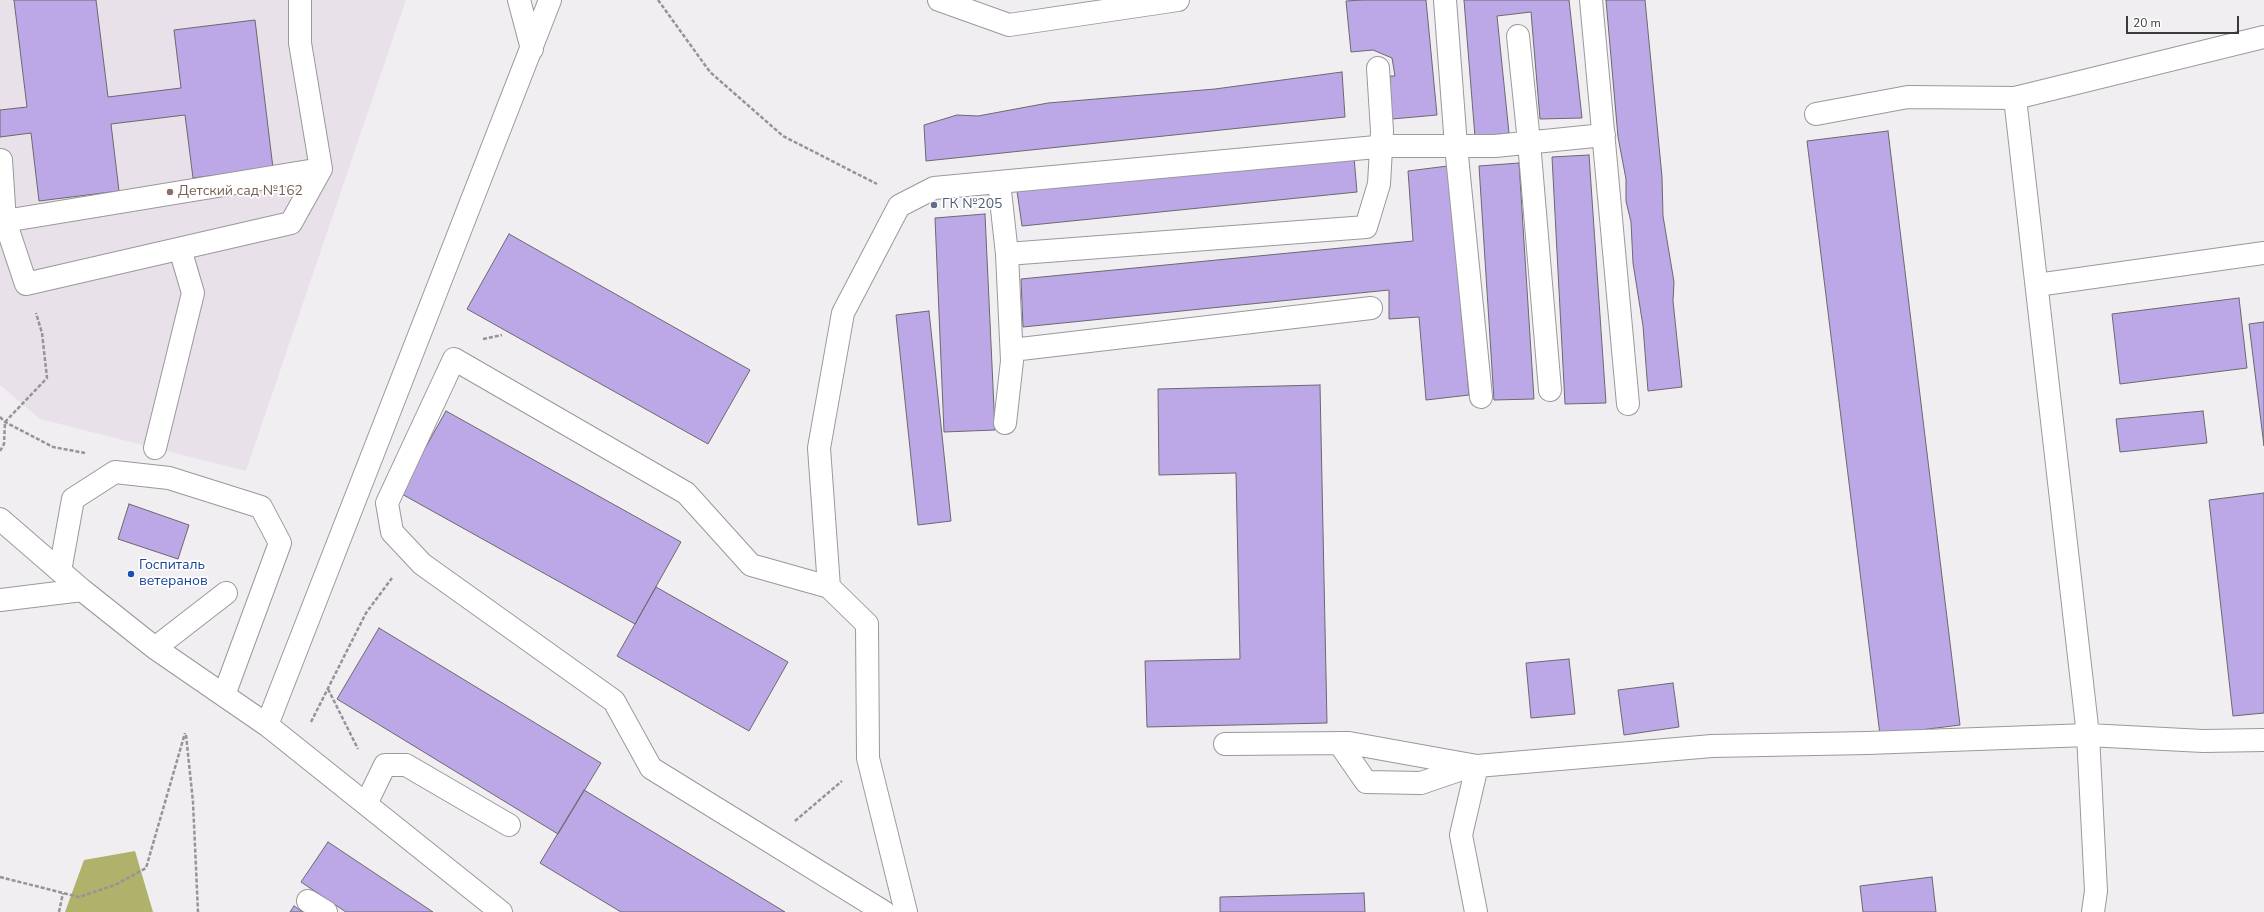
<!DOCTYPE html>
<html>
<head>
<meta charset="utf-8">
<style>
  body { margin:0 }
  #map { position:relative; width:2264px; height:912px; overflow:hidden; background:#f0eef1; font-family:"Nunito Sans",sans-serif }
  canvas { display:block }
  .scale { position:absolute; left:2126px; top:16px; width:113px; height:18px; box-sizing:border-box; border:2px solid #3b3a3b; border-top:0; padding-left:5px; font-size:12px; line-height:14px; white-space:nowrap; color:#3b3a3b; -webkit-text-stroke:3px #fff; paint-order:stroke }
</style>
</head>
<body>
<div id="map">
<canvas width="2264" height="912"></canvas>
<div class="scale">20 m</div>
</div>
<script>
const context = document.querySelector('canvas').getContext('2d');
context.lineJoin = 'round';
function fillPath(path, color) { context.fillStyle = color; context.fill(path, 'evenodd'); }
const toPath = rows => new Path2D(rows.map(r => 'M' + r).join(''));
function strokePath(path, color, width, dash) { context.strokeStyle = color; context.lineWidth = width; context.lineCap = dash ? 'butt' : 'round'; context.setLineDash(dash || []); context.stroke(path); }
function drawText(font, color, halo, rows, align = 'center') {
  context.font = font + ' "Nunito Sans",sans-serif'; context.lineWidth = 3.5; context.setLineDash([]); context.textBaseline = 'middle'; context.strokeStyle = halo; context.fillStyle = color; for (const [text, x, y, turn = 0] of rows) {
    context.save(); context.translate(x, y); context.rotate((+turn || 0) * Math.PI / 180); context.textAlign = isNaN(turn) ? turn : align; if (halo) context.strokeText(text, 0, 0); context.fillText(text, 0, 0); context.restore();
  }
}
const built = toPath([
  [0,0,406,0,246,471,40,419,0,385]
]);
const forest = toPath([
  [135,851,153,912,65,912,84,860]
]);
const building = toPath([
  [14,0,96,0,108,97,181,88,174,30,255,20,273,168,193,178,185,115,111,124,119,191,39,201,31,133,0,137,0,110,27,107,14,0],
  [1362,0,1426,0,1437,115,1392,119,1390,95,1390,76,1395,76,1392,58,1373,50,1351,52,1346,1,1362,0],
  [1464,0,1569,0,1582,118,1540,119,1531,12,1497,16,1509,133,1475,137,1464,0],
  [1606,0,1645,0,1662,177,1663,216,1674,282,1673,301,1682,387,1648,391,1643,326,1633,263,1631,222,1626,201,1626,179,1618,137,1606,0],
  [1342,72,1345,117,926,161,924,125,957,115,978,116,1048,103,1215,89,1342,72],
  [1888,131,1960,725,1880,735,1807,141,1888,131],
  [1589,155,1606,403,1565,404,1552,157,1589,155],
  [1354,157,1357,192,1022,226,1017,191,1354,157],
  [1519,163,1534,399,1494,400,1479,166,1519,163],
  [1448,166,1469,395,1426,400,1419,317,1389,319,1389,290,1023,327,1021,279,1413,241,1408,171,1448,166],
  [985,214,995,430,944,432,935,218,985,214],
  [509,234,750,370,708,444,467,309,509,234],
  [2239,298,2247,368,2120,384,2112,314,2239,298],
  [929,311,951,521,918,525,896,315,929,311],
  [2264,322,2264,446,2249,324,2264,322],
  [1320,385,1327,723,1147,727,1145,661,1240,659,1236,473,1159,475,1158,389,1320,385],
  [446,411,681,542,635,624,400,493,446,411],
  [2203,411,2207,443,2120,452,2116,419,2203,411],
  [2264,493,2264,713,2233,716,2209,500,2264,493],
  [129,504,189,525,178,559,118,539,129,504],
  [656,587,788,662,749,731,617,656,656,587],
  [379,628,601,763,558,834,337,699,379,628],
  [1569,659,1575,714,1531,718,1526,663,1569,659],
  [1673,683,1679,727,1624,735,1618,690,1673,683],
  [584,790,785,912,621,912,540,863,584,790],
  [328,842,433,912,346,912,301,882,328,842],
  [1932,877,1936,912,1863,912,1860,886,1932,877],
  [1364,893,1365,912,1220,912,1220,897,1364,893],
  [294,906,303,912,290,912,294,906]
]);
const path = toPath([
  [658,0,710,72,783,136,877,184],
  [483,339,502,335],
  [0,417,5,422,53,447,85,453],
  [0,451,4,444,5,422,47,378,42,333,36,313],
  [328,689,358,749],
  [311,722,366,613,392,578],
  [186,735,193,802,198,912],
  [795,821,842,781],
  [0,877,79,897,115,885,146,868,185,733],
  [59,912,63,893]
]);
const minor = toPath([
  [300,0,300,43,321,169,5,221,26,284,291,223,321,169],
  [519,0,532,49],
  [939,0,1009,25,1178,0],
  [1445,0,1456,146,1481,397],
  [1591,0,1628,404],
  [1518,36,1529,142,1550,390],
  [1816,114,1908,97,2015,98],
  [1,160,5,221],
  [999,182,1007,254,1012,361,1005,423],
  [1007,254,1366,227,1379,184,1382,131,1378,68],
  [2037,285,2264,253],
  [1012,350,1371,308],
  [155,448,193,293,180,249],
  [0,519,82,590,155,648,267,725,501,912],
  [60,571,73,499,115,472,169,478,261,507,280,543,224,695],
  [829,587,751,565,686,493,454,359,387,503,392,532,422,564,614,701,651,768,884,912],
  [0,600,82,590],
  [155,648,226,593],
  [267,725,550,0],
  [1339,743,1366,782,1421,783,1471,766],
  [1225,744,1349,743,1477,766,1712,746,1867,743,2088,735,2203,741,2264,740],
  [366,804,385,765,406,765,509,825],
  [308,901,326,912],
  [906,912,868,758,867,624,829,587,819,448,843,313,899,206,934,188,1387,146,1495,146,1604,135],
  [1476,912,1461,835,1477,766],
  [2093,912,2096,891,2088,735,2015,98,2264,37]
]);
const markers = [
  [170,192,4,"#8d6e63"],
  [934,205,4,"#5c6f8a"],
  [131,574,4,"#1a4fb4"]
];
const educationNames = [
  ["Детский сад №162",178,192]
];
const serviceNames = [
  ["ГК №205",942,205]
];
const transitNames = [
  ["Госпиталь",139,566],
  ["ветеранов",139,582]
];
fillPath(built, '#e9e1ea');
fillPath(forest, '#b0b26c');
fillPath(building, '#bca8e7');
strokePath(building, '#6a696c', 1);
strokePath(minor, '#9a989b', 24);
strokePath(path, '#959496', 2.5, [4, 2]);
strokePath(minor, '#fff', 22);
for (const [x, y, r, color] of markers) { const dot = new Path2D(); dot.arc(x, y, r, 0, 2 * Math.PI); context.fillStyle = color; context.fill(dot); strokePath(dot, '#fff', 1.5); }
drawText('14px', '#785e54', '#fff', educationNames, 'left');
drawText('14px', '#4e5e75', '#fff', serviceNames, 'left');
drawText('14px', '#164399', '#fff', transitNames, 'left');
</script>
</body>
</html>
